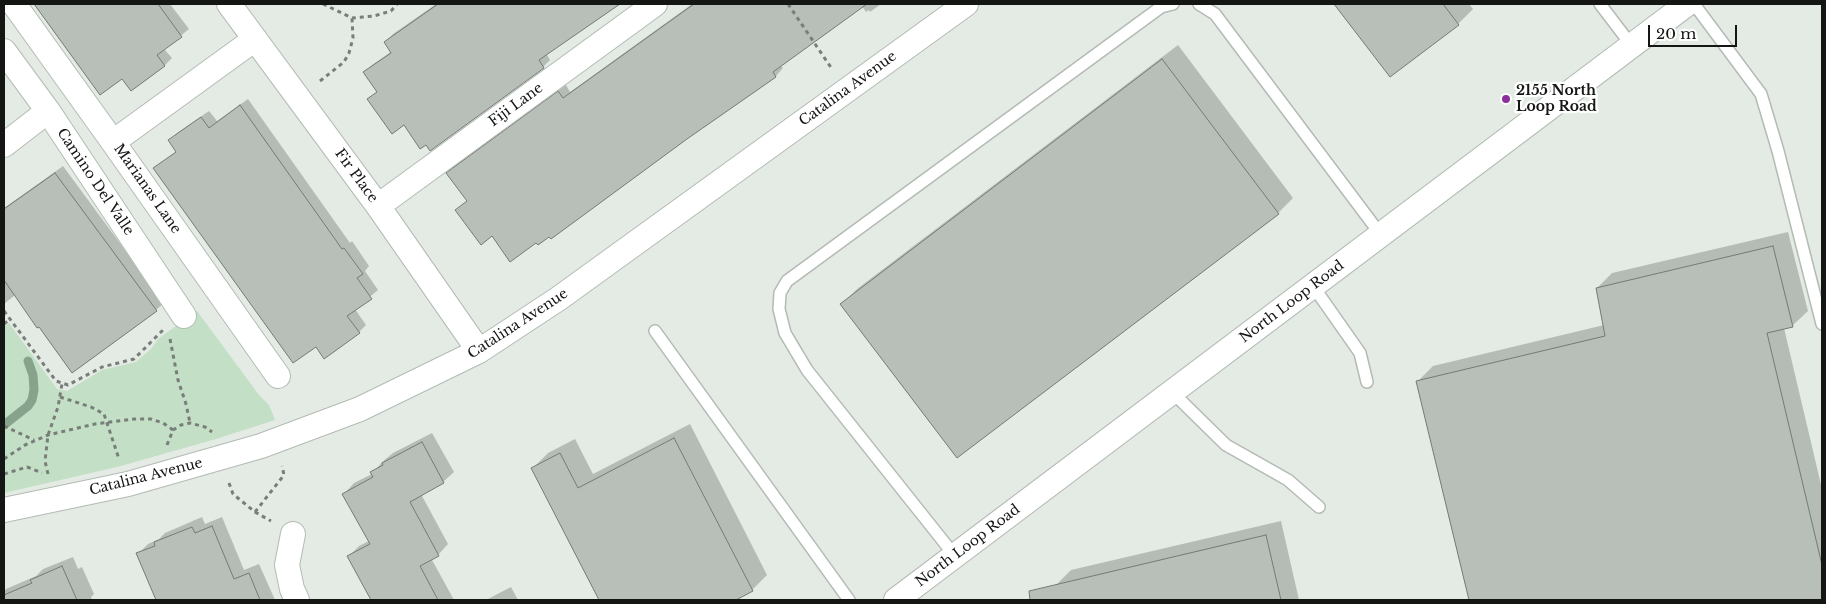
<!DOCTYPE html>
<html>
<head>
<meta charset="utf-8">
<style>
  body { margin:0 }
  #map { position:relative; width:1826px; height:604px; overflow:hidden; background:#e3ebe4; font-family:"Libre Baskerville",serif }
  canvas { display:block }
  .frame { position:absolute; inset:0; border:5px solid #131613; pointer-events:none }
  .scale { position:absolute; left:1648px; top:25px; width:89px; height:22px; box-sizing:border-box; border:2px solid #131613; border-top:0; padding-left:6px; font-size:15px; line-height:18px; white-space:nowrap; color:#131613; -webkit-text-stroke:4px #fff; paint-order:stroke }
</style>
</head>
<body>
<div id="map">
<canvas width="1826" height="604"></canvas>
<div class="frame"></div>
<div class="scale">20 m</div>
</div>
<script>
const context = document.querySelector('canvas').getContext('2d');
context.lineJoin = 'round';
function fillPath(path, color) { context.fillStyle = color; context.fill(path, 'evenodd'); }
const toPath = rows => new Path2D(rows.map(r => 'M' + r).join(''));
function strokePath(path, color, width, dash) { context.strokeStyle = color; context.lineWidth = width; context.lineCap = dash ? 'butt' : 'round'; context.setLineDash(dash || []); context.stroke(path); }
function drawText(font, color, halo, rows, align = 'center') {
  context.font = font + ' "Libre Baskerville",serif'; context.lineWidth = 4.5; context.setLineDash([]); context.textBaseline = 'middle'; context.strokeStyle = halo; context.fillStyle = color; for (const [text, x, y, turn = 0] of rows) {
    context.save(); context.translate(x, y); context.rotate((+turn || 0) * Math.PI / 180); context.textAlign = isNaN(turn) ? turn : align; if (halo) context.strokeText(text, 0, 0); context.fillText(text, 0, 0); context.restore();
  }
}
const green = toPath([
  [197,311,259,395,269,405,275,420,216,439,117,467,4,493,4,327,9,323,57,389,67,391,102,370,136,362,151,349,158,339]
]);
const shadow = toPath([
  [34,4,170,4,189,29,164,49,172,58,165,65,122,77,100,93],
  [436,4,615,4,546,53,550,60,543,67,404,123,369,99,378,91,365,72,372,65,392,51,385,42,393,34],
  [692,4,881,4,870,12,869,10,866,12,862,6,780,65,783,68,776,76,687,138,552,238,550,235,536,241,492,235,457,210,468,200,448,173,455,166,566,85,570,92],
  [1336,4,1469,4,1473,9,1458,24,1390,75],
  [1178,45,1293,198,1278,213,957,457,842,304,857,289],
  [248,99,350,243,352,241,369,266,365,271,378,290,355,309,366,325,359,332,316,346,155,168,177,151,170,141,177,133,209,111,217,121],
  [63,166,164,303,156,310,15,295,4,304,4,208],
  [1788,232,1808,311,1792,326,1784,328,1822,489,1822,600,1471,600,1418,381,1433,366,1604,325,1597,288,1612,273],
  [690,424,767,575,752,590,733,600,711,600,710,598,706,600,601,600,533,468,548,453,575,439,593,474],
  [432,433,454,472,443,482,421,494,448,544,438,555,431,558,454,600,372,600,349,556,359,546,369,541,344,494,354,483,372,474,382,462,393,453],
  [202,517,205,524,222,517,244,570,259,564,275,600,160,600,138,554,148,544,159,539,165,533],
  [1281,521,1299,600,1060,600,1056,585,1071,570],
  [73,557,78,569,82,567,94,594,91,597,92,600,4,600,4,591,6,589,36,576,43,569],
  [511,587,518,600,486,600]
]);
const stream = toPath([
  [4,425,28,406,32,400,34,390,33,375,28,361]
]);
const building = toPath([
  [34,4,158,4,182,37,157,55,165,66,131,91,122,79,100,95,34,4],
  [438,4,620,4,539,60,544,68,430,151,426,145,420,149,404,125,392,134,367,99,377,92,363,72,391,53,384,42,438,4],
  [694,4,867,4,773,72,776,77,687,139,551,239,549,237,538,245,536,243,510,262,492,236,481,245,455,210,467,201,446,173,558,91,563,98,694,4],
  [1334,4,1443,4,1459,25,1390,77,1334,4],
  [1162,59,1279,214,957,458,840,304,1162,59],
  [240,105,342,249,344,248,363,274,357,278,372,299,347,316,360,333,324,359,316,347,293,363,153,168,176,152,168,140,201,117,209,128,240,105],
  [55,173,157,311,72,373,39,327,37,328,4,280,4,209,55,173],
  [1773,246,1793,327,1767,333,1822,565,1822,600,1469,600,1416,381,1605,336,1596,288,1773,246],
  [674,438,753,591,736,600,599,600,531,468,560,453,578,488,674,438],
  [422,442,444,483,410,502,439,556,420,566,438,600,371,600,347,556,370,544,342,494,373,477,370,472,383,465,382,463,422,442],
  [212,526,234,579,249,573,260,600,156,600,136,553,155,546,154,542,192,527,195,533,212,526],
  [1266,535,1281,600,1030,600,1029,591,1266,535],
  [62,566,77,600,4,600,4,595,32,583,30,580,62,566]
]);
const path = toPath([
  [323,4,352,18,374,16,391,11,397,4],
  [788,4,832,69],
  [320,81,344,62,349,53,353,38,352,18],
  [4,311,56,381,68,385,102,367,134,359,163,330],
  [4,324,10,319],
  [170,339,178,380,186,404,190,423],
  [60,397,91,407,104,414,119,459],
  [4,426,34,440],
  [167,445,173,430,181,425,190,423,205,427,212,432],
  [4,459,25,445,48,435,95,424,134,419,151,419,163,423,173,430],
  [4,474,27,467,42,473],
  [48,474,45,461,48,435,58,407,62,384],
  [229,483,233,494,255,512,271,521],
  [255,512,284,475,282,466]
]);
const service = toPath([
  [1199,4,1215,14,1381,235],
  [1600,4,1632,46],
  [1694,4,1761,94,1778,151,1822,324],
  [1313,286,1360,353,1367,382],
  [655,331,849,600],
  [1172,392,1226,445,1288,480,1319,507],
  [955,556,807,370,785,333,779,309,780,293,787,281,1161,7,1173,4]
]);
const minor = toPath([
  [14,4,113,142,278,376],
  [229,4,378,206,479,351],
  [4,51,48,111,184,316],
  [113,142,255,39],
  [4,145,48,111],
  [378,206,655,4],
  [4,510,128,484,261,446,360,409,479,351,558,299,966,4],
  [293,534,287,565,292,589,297,600],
  [896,600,1687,4]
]);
const markers = [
  [1506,99,5,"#8a2f9b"]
];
const streetNames = [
  ["Catalina Avenue",848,89,-36],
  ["Fiji Lane",516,105,-36],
  ["Fir Place",356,176,54],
  ["Camino Del Valle",95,182,56],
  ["Marianas Lane",147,189,55],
  ["North Loop Road",1292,302,-37],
  ["Catalina Avenue",518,324,-33],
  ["Catalina Avenue",146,477,-14],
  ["North Loop Road",968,546,-37]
];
const poiNames = [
  ["2155 North",1516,91],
  ["Loop Road",1516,107]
];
fillPath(green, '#c3dfc6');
fillPath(shadow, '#0003');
strokePath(stream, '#88a38b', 9);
fillPath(building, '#b7bfb8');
strokePath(building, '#737a74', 1);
strokePath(service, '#b3bbb4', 14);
strokePath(minor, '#b3bbb4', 26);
strokePath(path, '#787e79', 3, [4, 4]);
strokePath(service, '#fff', 11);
strokePath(minor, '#fff', 24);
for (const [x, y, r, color] of markers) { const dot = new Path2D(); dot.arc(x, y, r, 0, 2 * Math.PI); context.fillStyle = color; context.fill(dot); strokePath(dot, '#fff', 2); }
drawText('14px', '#131613', '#fff', streetNames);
drawText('bold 14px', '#131613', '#fff', poiNames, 'left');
</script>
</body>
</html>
